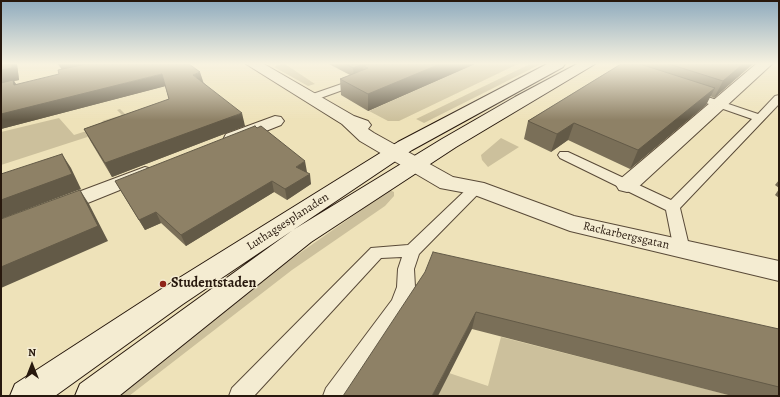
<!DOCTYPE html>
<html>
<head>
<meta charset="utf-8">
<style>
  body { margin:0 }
  #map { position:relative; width:780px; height:397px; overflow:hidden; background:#eee2b9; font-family:Alegreya,serif }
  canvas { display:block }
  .frame { position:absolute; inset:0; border:2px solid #27180d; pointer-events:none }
  .north { position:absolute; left:12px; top:345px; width:40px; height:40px; -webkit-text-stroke:3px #f4ecd2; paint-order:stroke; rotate:0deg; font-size:11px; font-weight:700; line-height:16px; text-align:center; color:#27180d }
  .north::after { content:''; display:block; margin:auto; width:14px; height:18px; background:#27180d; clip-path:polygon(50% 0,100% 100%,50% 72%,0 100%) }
</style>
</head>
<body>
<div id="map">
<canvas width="780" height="397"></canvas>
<div class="frame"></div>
<div class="north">N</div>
</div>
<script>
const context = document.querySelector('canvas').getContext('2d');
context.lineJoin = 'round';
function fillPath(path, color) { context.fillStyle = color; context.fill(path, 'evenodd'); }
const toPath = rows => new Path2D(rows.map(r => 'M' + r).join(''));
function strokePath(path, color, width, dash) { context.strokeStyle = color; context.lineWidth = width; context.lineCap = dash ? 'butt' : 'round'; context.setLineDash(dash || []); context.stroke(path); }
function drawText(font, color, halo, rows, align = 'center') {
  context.font = font + ' Alegreya,serif'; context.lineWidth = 3; context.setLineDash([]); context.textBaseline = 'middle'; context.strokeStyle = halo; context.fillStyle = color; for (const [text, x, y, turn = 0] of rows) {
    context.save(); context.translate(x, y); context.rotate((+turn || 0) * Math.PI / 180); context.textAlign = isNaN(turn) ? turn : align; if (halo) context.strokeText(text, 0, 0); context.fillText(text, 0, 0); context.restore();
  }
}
const green = toPath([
  [281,64,285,64,315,84,308,86,274,67],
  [475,64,518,64,399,121,388,121,369,111],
  [530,64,541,64,424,123,416,119],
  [120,109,128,117,109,130,1,165,1,132,59,118,74,135,105,125,102,121,122,115,117,110],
  [501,138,519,147,488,167,482,160,481,155],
  [390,190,394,192,394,196,385,206,292,270,129,396,105,396,277,269],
  [501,337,733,396,438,396,449,373,488,386]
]);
const lane = toPath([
  [359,78,362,79,364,81,362,83,315,100,307,100,306,98,307,96,359,78],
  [690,91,758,114,775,96,779,95,779,104,680,208,690,250,688,254,682,256,676,254,674,250,666,210,560,158,558,155,560,152,568,152,671,200,752,119,686,96,685,94,690,91],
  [476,184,481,185,483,188,481,191,419,254,414,269,415,287,405,309,347,396,323,396,326,388,392,300,397,287,398,269,402,257,381,258,254,396,229,396,232,388,371,248,408,245,471,185,476,184]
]);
const street = toPath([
  [246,64,264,64,354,116,368,121,371,125,368,129,374,133,453,177,484,183,574,216,779,261,779,281,570,231,472,194,440,188,360,141,342,124,246,64],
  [756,64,772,64,635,190,627,192,619,190,616,185,619,180,756,64],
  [275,116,281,117,284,121,281,125,233,144,226,142,224,138,226,134,275,116],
  [145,167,152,169,155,173,152,177,1,238,1,221,145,167]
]);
const secondary = toPath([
  [547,64,565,64,563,67,412,150,183,304,55,396,10,396,15,384,163,288,398,142,547,64],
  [577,64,595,64,456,147,311,242,119,396,75,396,80,384,293,230,442,139,515,97,577,64]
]);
const wall = toPath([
  [1,64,17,64,19,80,14,81,16,84,204,83,245,126,112,177,91,142,84,129,169,99,165,86,1,129],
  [329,64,475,64,368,111,341,95,340,79,350,75],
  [621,64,753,64,714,98,710,96,706,105,630,169,568,140,551,152,524,139,528,121],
  [306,172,311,184,287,200,274,192,186,246,161,223,145,230,121,191,115,181,307,172],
  [779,180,779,188,775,185],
  [779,189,779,198,775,195],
  [425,272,779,329,779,396,732,396,472,329]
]);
const shadedWall = toPath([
  [12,64,17,64,19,80,14,81,21,92,1,84,1,70],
  [58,64,89,64,62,70],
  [363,64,386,64,368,68,363,66,364,73,354,77,353,68],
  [440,64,475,64,368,111,368,94],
  [743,64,753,64,714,98,723,81],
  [200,72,204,84,193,75],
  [162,74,166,86,1,129,1,114],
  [715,88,706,105,630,169,638,150],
  [242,113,245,126,112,177,105,163],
  [574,123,568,140,551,152,557,134],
  [62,154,71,168,81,189,1,219,1,200],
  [305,161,307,172,298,177,296,167],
  [310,174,311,184,287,200,285,189],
  [272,181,274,192,186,246,181,235],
  [80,190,89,204,108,241,1,288,1,267],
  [156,212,161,223,145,230,139,220],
  [476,312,472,329,438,396,432,396]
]);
const building = toPath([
  [1,64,12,64,12,68,1,70,1,64],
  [86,64,189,64,200,72,193,75,242,113,105,163,84,129,169,99,162,74,1,114,1,83,13,80,14,85,59,74,58,70,86,64],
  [346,64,363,64,353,68,346,64],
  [368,64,440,64,368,94,340,79,368,68,363,66,368,64],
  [621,64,640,64,715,88,638,150,574,123,557,134,528,121,621,64],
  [669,64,743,64,723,81,669,64],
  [255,126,257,128,261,126,305,161,296,167,310,174,285,189,272,181,181,235,156,212,139,220,115,181,255,126],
  [62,154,72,174,1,200,1,174,62,154],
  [80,190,98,226,1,267,1,219,80,190],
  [433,252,779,329,779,387,476,312,432,396,343,396,425,272,433,252]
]);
const markers = [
  [163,284,4,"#8f2418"]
];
const streetNames = [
  ["Luthagsesplanaden",288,222,-33],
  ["Rackarbergsgatan",626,236,13]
];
const nearPoinames = [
  ["Studentstaden",171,284]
];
fillPath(green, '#ccc09c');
strokePath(lane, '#594a38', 2);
strokePath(street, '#594a38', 2);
strokePath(secondary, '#27180d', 2);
fillPath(lane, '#f4ecd2');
fillPath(street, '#f4ecd2');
fillPath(secondary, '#f4ecd2');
fillPath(wall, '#7a6f58');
fillPath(shadedWall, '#635a47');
fillPath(building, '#8e8166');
strokePath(building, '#635a47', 1);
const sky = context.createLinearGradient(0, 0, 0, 120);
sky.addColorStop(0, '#8fabbe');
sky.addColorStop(0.53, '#f7f2e0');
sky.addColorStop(1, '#f7f2e000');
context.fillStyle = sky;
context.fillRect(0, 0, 780, 120);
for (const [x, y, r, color] of markers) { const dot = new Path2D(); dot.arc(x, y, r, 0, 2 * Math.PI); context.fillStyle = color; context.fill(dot); strokePath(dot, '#f4ecd2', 1.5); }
drawText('12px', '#27180d', '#f4ecd2', streetNames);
drawText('bold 14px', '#27180d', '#f4ecd2', nearPoinames, 'left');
</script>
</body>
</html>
